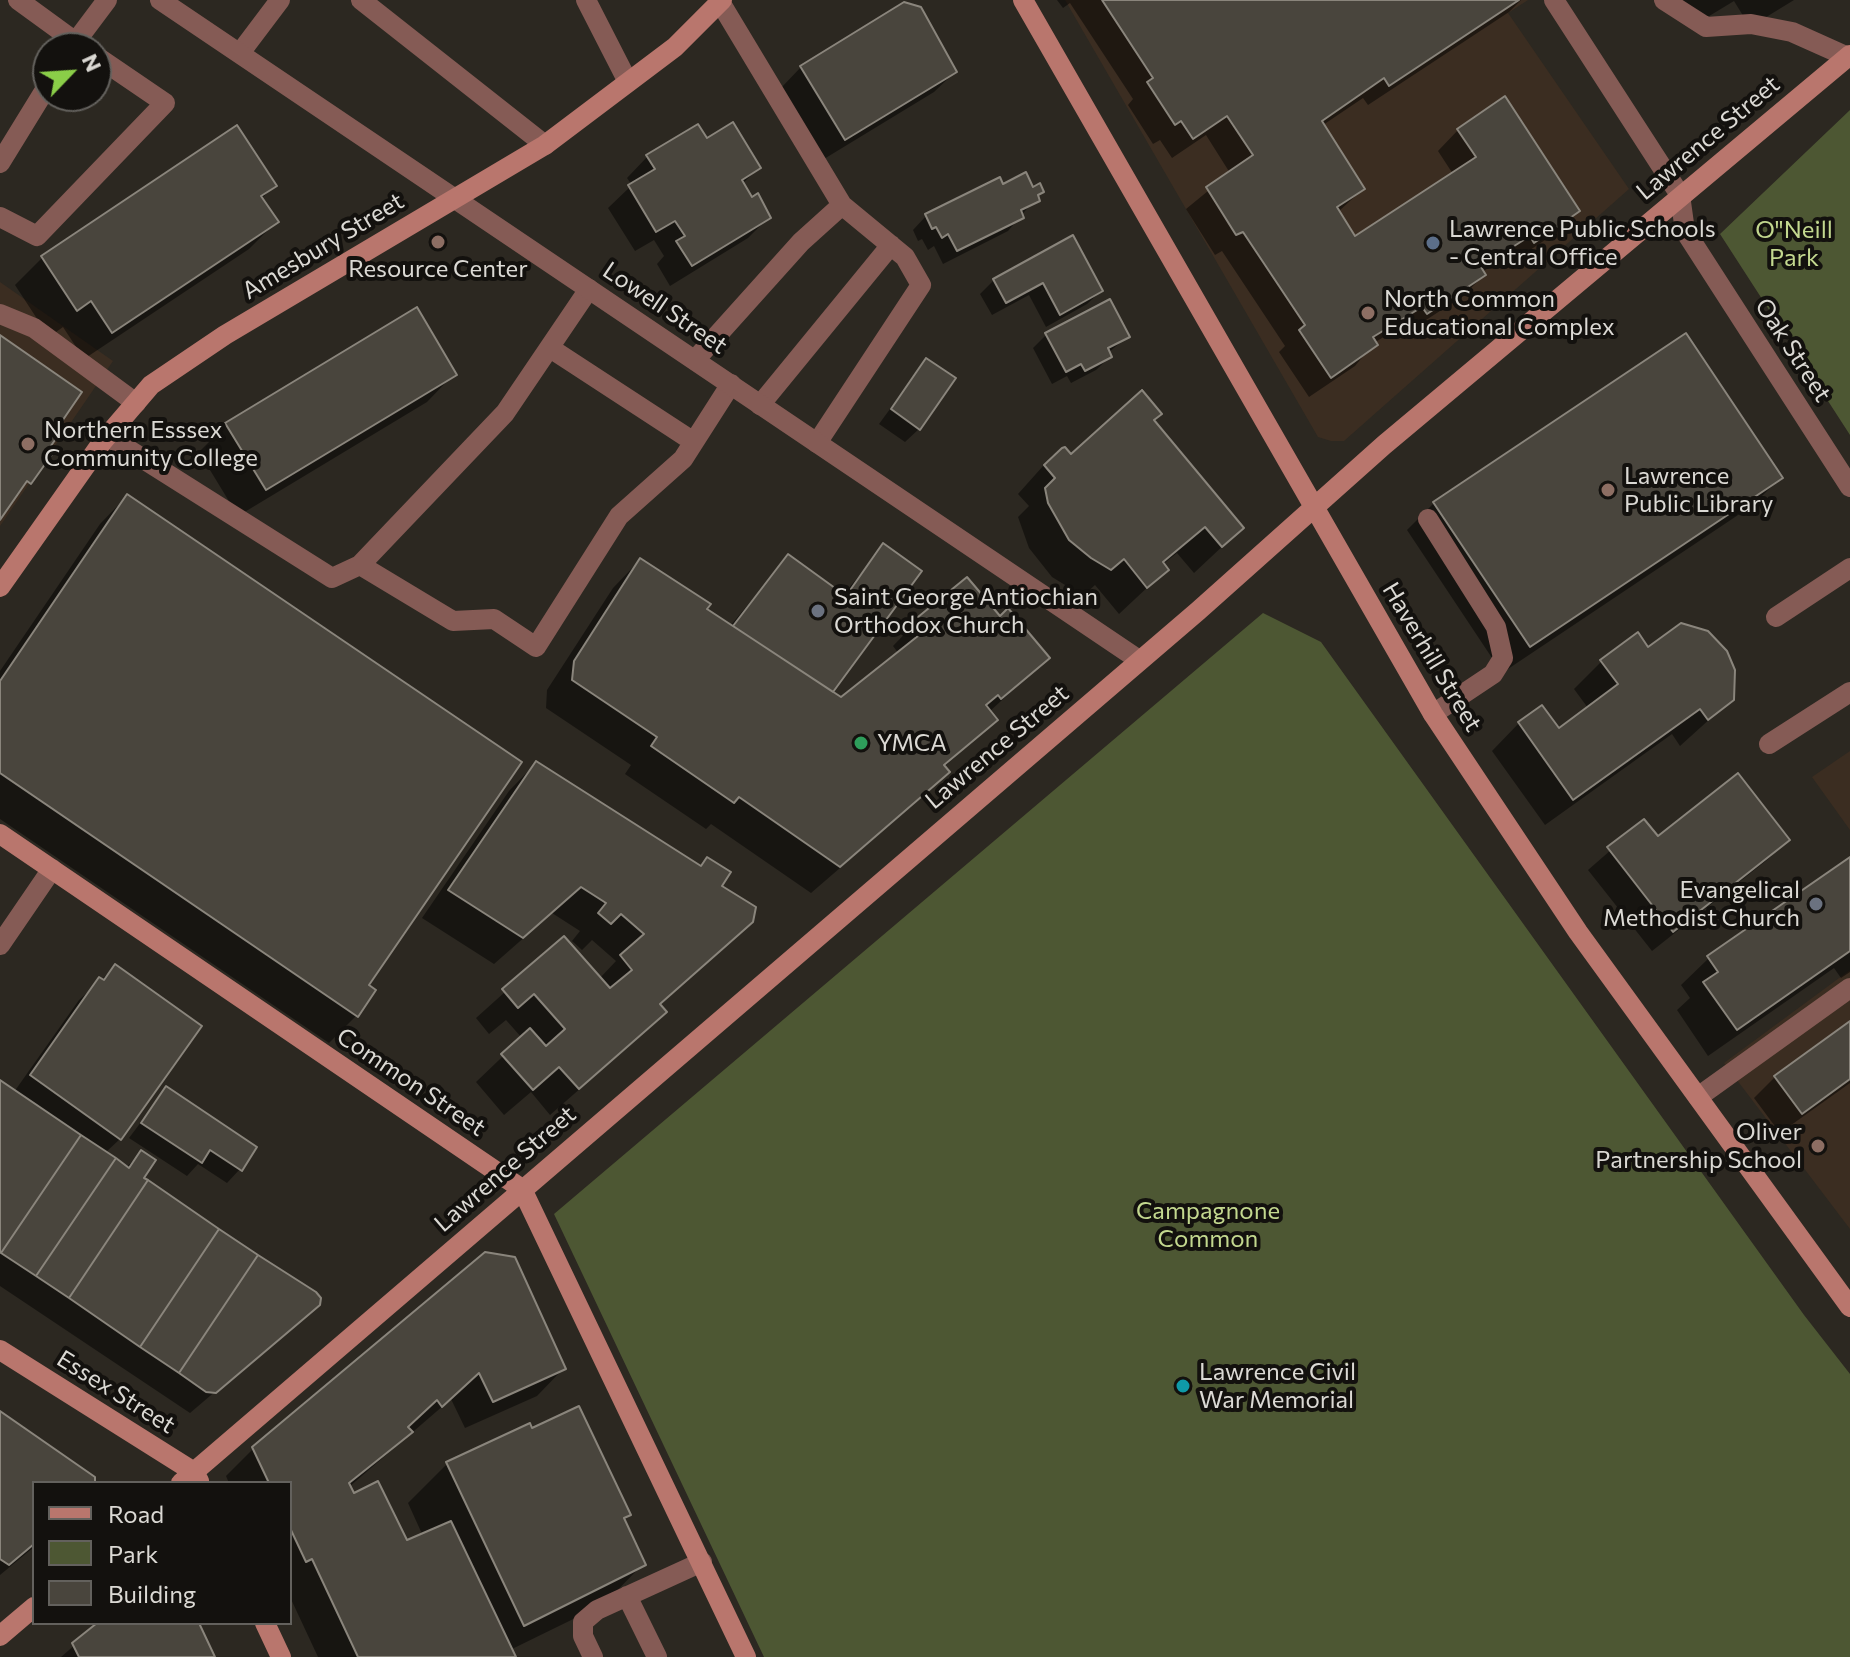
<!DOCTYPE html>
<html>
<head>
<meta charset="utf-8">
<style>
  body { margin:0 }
  #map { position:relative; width:1850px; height:1657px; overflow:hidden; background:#2c2821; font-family:Commissioner,sans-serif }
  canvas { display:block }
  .legend { position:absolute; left:32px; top:1481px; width:260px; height:144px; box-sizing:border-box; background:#13110e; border:2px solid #63615d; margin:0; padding:10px 14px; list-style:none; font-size:24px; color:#dbd9d4 }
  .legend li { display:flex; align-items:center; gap:16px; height:40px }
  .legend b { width:40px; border:2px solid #63615d }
  .north { position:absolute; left:32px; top:32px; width:80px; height:80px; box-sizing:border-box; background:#13110e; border:2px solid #63615d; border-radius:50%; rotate:65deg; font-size:22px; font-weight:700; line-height:32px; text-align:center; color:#dbd9d4 }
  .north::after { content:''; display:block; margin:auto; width:28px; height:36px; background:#8ace48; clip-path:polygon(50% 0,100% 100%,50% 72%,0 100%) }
</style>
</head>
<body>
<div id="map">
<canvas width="1850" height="1657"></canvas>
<ul class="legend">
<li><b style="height:10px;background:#b9766d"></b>Road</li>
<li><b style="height:22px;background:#4d5733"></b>Park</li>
<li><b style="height:22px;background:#49453d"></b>Building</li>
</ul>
<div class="north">N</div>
</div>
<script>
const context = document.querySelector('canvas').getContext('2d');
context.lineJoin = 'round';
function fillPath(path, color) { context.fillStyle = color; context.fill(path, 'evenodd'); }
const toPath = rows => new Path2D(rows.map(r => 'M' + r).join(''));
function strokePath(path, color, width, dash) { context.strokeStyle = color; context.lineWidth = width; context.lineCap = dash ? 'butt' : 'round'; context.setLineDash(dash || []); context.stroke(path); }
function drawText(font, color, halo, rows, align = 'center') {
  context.font = font + ' Commissioner,sans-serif'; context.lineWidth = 8; context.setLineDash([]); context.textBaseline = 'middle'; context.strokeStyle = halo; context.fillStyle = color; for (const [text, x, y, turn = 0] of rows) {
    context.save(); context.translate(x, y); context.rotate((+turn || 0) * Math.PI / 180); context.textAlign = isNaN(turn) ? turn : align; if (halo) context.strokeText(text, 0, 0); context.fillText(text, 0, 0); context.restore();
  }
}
const education = toPath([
  [1065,0,1528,0,1508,13,1629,189,1344,441,1331,441,1318,437],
  [0,282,113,361,0,526],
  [1850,751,1850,830,1812,777],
  [1850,970,1850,1229,1724,1063]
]);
const green = toPath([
  [1850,110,1850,435,1720,234],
  [1263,613,1321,642,1804,1315,1850,1374,1850,1657,764,1657,554,1214]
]);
const shadow = toPath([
  [1057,0,1521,0,1509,12,1368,105,1363,98,1323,125,1363,189,1338,212,1354,239,1453,174,1438,151,1458,130,1577,211,1557,232,1512,262,1508,256,1482,272,1484,275,1463,296,1406,333,1401,326,1374,343,1355,366,1309,397,1279,352,1285,346,1222,251,1215,255,1186,209,1230,173,1206,135,1172,158,1160,140,1153,144,1128,105,1133,99,1070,3,1063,8],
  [1682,0,1794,0,1750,27,1734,1,1696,24],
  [801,67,955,72,934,92,824,159,781,88],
  [236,128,275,185,261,199,276,222,249,249,84,359,63,327,49,337,15,285,42,258],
  [706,140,759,168,742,184,769,217,748,238,670,286,657,264,664,256,654,240,635,251,608,208,632,185,627,178,647,157],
  [1002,186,1042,191,1008,231,943,264,934,246,928,250,922,239,918,241,913,230,926,216],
  [1072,238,1101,291,1087,304,1046,327,1029,295,992,315,980,294,994,280],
  [1047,334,1128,336,1108,353,1110,357,1096,370,1071,383,1067,376,1052,384,1033,348],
  [926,360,919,429,905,442,879,424],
  [454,374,427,402,238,516,199,452,227,424],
  [1152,421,1242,528,1194,573,1177,553,1162,565,1166,570,1119,614,1095,585,1083,596,1052,577,1029,548,1018,517,1029,506,1018,494,1052,456,1065,449,1070,457],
  [1780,478,1753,505,1502,673,1407,530,1434,503],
  [127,496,367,986,357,1015,329,1043,0,819,0,671,100,524],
  [884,546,830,692,841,700,899,654,893,646,920,618,1000,618,1048,658,989,712,996,720,943,768,947,772,920,799,811,893,711,824,706,829,625,774,631,765,546,708,547,690,613,588,640,560,730,626,788,557,842,596],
  [1637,635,1648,650,1732,699,1680,746,1672,734,1545,825,1492,751,1519,723,1558,730,1588,708,1574,689,1601,662],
  [536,763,699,867,707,859,720,887,752,921,659,1006,664,1012,637,1039,550,1115,531,1092,504,1115,476,1082,522,1038,506,1020,489,1034,476,1018,564,939,599,979,616,961,592,940,582,950,572,941,580,931,552,913,494,964,422,918,509,791],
  [1643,822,1657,839,1788,840,1767,860,1652,951,1588,870],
  [1850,859,1850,972,1841,978,1834,968,1708,1056,1677,1010,1690,998,1681,985,1709,958],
  [115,967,120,1139,105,1153,126,1168,141,1152,141,1178,318,1304,190,1413,0,1286,0,1082,14,1092,79,1000],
  [1850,1023,1850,1083,1780,1133,1754,1098,1775,1077],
  [166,1089,240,1169,227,1183,198,1164,187,1176,129,1138],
  [486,1254,564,1368,537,1396,465,1428,451,1399,349,1487,406,1543,423,1536,408,1503,447,1464,529,1426,628,1514,623,1520,643,1564,604,1604,510,1650,513,1657,318,1657,290,1597,290,1483,229,1483,226,1476,254,1448],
  [0,1414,93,1483,34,1483,34,1547,0,1575],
  [100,1623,197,1623,213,1657,61,1657]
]);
const building = toPath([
  [1102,0,1519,0,1389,86,1384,78,1322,121,1365,189,1337,207,1355,236,1476,157,1457,129,1505,96,1580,211,1534,243,1530,236,1481,267,1486,275,1427,314,1422,307,1373,337,1378,345,1331,378,1299,330,1305,325,1243,232,1236,235,1206,187,1253,155,1227,116,1193,139,1181,121,1175,125,1147,82,1153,78,1102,0],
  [904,2,921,7,957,72,845,140,800,66,904,2],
  [733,122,761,168,742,180,752,197,758,193,771,218,692,266,676,241,685,236,675,221,656,232,628,185,655,169,646,155,698,124,707,138,733,122],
  [237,125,277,186,261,196,279,222,112,333,91,301,77,311,41,256,237,125],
  [1026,172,1033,187,1040,183,1044,192,1038,195,1040,201,1021,210,1024,218,957,251,948,234,942,238,936,227,932,229,925,214,1000,177,1003,184,1026,172],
  [1073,235,1103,291,1060,315,1043,283,1006,303,993,279,1073,235],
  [1110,299,1130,337,1108,348,1112,357,1085,371,1081,364,1066,372,1045,333,1110,299],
  [417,307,457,375,266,490,225,423,417,307],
  [1686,333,1783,478,1530,647,1433,502,1686,333],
  [0,335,82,392,56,430,60,433,48,450,53,453,31,484,27,481,0,520,0,335],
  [926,358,956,378,920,430,891,409,926,358],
  [1142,390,1162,414,1154,420,1244,528,1222,547,1205,527,1163,562,1169,570,1147,588,1124,559,1111,570,1091,558,1069,540,1048,503,1045,488,1055,478,1044,465,1062,448,1065,447,1071,454,1142,390],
  [127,494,522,762,369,985,376,990,358,1017,0,773,0,681,127,494],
  [883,543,922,571,833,692,733,626,788,554,846,596,883,543],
  [640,558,711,604,707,609,841,697,928,628,918,617,967,577,1000,616,1008,608,1050,658,1001,699,998,695,986,705,998,720,944,765,950,772,840,867,739,797,734,803,651,746,657,737,572,680,574,661,640,558],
  [1681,623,1708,631,1727,651,1735,670,1734,700,1708,720,1700,709,1573,800,1518,722,1542,705,1559,728,1618,684,1600,660,1638,632,1648,647,1681,623],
  [536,761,701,866,707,857,731,872,722,886,756,907,753,922,660,1004,667,1012,579,1089,559,1067,533,1090,501,1054,530,1028,546,1046,565,1029,534,994,518,1008,502,989,564,936,610,988,632,970,620,955,644,934,621,914,611,924,598,913,606,903,581,887,523,938,448,890,536,761],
  [1738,773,1790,840,1673,932,1607,847,1644,819,1658,836,1738,773],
  [1850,857,1850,951,1737,1030,1703,982,1718,972,1707,956,1850,857],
  [115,964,202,1026,121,1140,30,1075,99,977,104,980,115,964],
  [1850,1021,1850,1079,1802,1114,1774,1076,1850,1021],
  [0,1080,81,1135,1,1253,0,1252,0,1080],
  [166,1086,257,1147,242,1171,210,1150,202,1163,141,1123,166,1086],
  [81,1135,116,1158,36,1276,1,1253,81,1135],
  [141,1150,156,1160,144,1178,148,1180,69,1298,36,1276,116,1158,129,1168,141,1150],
  [148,1180,219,1229,140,1347,69,1298,148,1180],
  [219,1229,258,1255,179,1373,140,1347,219,1229],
  [485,1252,515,1257,566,1369,493,1402,479,1373,442,1407,437,1400,408,1427,413,1432,349,1483,354,1493,378,1481,407,1540,451,1521,516,1657,358,1657,312,1559,306,1562,290,1528,290,1483,269,1483,252,1447,485,1252],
  [258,1255,316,1292,321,1298,320,1305,216,1393,206,1392,179,1373,258,1255],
  [579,1406,631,1515,624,1518,646,1565,524,1626,446,1462,530,1423,532,1428,579,1406],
  [0,1411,95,1477,95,1483,34,1483,34,1544,9,1565,0,1559,0,1411],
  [97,1623,199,1623,215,1657,79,1657,72,1643,97,1623]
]);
const service = toPath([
  [18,0,84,48],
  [361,0,545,145],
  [1664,0,1706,27,1751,24,1792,32,1848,57],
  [720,2,842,205,905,257,921,285,817,443],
  [71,48,107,0],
  [240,53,280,0],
  [0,163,48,85],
  [0,217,37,236,165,103,96,56],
  [589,289,505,413,360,565,453,621,494,619,536,647,619,516,683,459,731,384],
  [550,348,694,442],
  [695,360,801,242,842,205],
  [760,405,891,245],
  [107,436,332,578,360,565],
  [1428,519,1496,627,1503,658,1493,674,1433,714],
  [1776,617,1850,568],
  [1769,744,1850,692],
  [0,945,52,869],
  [1698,1097,1850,988],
  [627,1596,657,1657],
  [593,1657,583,1636,583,1622,597,1610,702,1562]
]);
const minor = toPath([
  [586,0,628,82],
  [1554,0,1680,195,1685,231,1850,487],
  [0,314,34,328,136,403]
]);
const tertiary = toPath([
  [160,0,1139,660]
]);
const secondary = toPath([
  [1023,0,1433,714,1578,932,1850,1307],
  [0,587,103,441,151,385,225,335,545,145,675,47,722,0],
  [0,834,522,1189,746,1657],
  [0,1350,194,1472,199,1481],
  [181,1483,1198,611,1384,445,1850,55],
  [265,1623,281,1657],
  [0,1636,34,1607]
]);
const markers = [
  [438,242,8,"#8d6e63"],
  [1433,243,8,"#5c6f8a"],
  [1368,313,8,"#8d6e63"],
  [28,444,8,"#8d6e63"],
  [1608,490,8,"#8d6e63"],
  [818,611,8,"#6b7280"],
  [861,743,8,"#2e9e5b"],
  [1816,904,8,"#6b7280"],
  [1818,1146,8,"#8d6e63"],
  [1183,1386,8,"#0f9aa8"]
];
const streetNames = [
  ["Lawrence Street",1708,138,-40],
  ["Amesbury Street",323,246,-31],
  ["Lowell Street",665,308,34],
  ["Oak Street",1793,350,57],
  ["Haverhill Street",1432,657,59],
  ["Lawrence Street",997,747,-40],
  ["Common Street",411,1082,34],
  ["Lawrence Street",505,1169,-41],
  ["Essex Street",116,1392,32]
];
const poiNames = [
  ["Lawrence Public Schools",1449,229],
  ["- Central Office",1449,257],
  ["Resource Center",438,269,"center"],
  ["North Common",1384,299],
  ["Educational Complex",1384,327],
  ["Northern Esssex",44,430],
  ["Community College",44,458],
  ["Lawrence",1624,476],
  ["Public Library",1624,504],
  ["Saint George Antiochian",834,597],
  ["Orthodox Church",834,625],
  ["YMCA",877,743],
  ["Evangelical",1800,890,"right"],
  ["Methodist Church",1800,918,"right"],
  ["Oliver",1802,1132,"right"],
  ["Partnership School",1802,1160,"right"],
  ["Lawrence Civil",1199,1372],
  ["War Memorial",1199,1400]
];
const parkNames = [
  ["O\"Neill",1794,230],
  ["Park",1794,258],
  ["Campagnone",1208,1211],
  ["Common",1208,1239]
];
fillPath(education, '#3b2d21');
fillPath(green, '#4d5733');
fillPath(shadow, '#0007');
fillPath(building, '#49453d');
strokePath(building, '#8a857c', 2);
strokePath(service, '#855b55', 20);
strokePath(minor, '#855b55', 20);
strokePath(tertiary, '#855b55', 20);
strokePath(secondary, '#b9766d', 20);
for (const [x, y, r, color] of markers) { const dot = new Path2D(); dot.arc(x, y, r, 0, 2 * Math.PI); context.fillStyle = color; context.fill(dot); strokePath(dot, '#13110e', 3); }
drawText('24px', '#dbd9d4', '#13110e', streetNames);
drawText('24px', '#dbd9d4', '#13110e', poiNames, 'left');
drawText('24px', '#c3d88f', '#13110e', parkNames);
</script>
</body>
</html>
